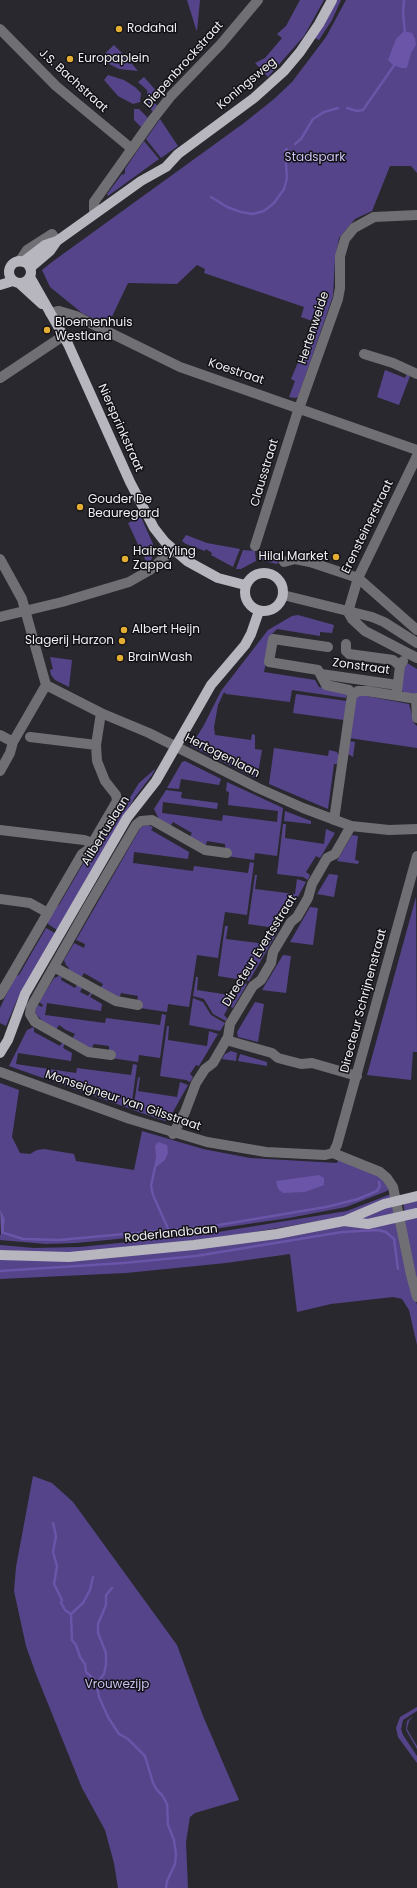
<!DOCTYPE html>
<html>
<head>
<meta charset="utf-8">
<style>
  body { margin:0 }
  canvas { display:block; background:#29282f }
</style>
</head>
<body>
<canvas width="417" height="1888"></canvas>
<script>
const context = document.querySelector('canvas').getContext('2d');
context.lineJoin = 'round';
function fillPath(path, color) { context.fillStyle = color; context.fill(path, 'evenodd'); }
const toPath = rows => new Path2D(rows.map(r => 'M' + r).join(''));
function strokePath(path, color, width, dash) { context.strokeStyle = color; context.lineWidth = width; context.lineCap = dash ? 'butt' : 'round'; context.setLineDash(dash || []); context.stroke(path); }
function drawText(font, color, halo, rows, align = 'center') {
  context.font = font + ' Poppins,sans-serif'; context.lineWidth = 3; context.setLineDash([]); context.textBaseline = 'middle'; context.strokeStyle = halo; context.fillStyle = color; for (const [text, x, y, turn = 0] of rows) {
    context.save(); context.translate(x, y); context.rotate((+turn || 0) * Math.PI / 180); context.textAlign = isNaN(turn) ? turn : align; if (halo) context.strokeText(text, 0, 0); context.fillText(text, 0, 0); context.restore();
  }
}
const green = toPath([
  [187,0,200,0,197,31,196,29],
  [300,0,324,0,304,36,268,77,255,63,265,58,282,38,277,34,286,26],
  [337,0,341,0,332,20,319,40,315,38],
  [346,0,417,0,417,173,411,166,390,166,372,211,355,219,339,238,335,260,333,296,298,397,295,398,289,397,295,381,291,379,315,322,301,317,304,307,204,273,205,269,197,265,177,284,128,283,108,325,105,324,107,319,102,317,99,321,82,313,50,287,42,270,52,262,244,123,274,99,292,82,326,37],
  [114,45,127,58,138,71,119,69,99,59],
  [108,75,124,80,135,87,141,93,140,102,133,104,118,96,104,80],
  [144,77,159,94,153,102,158,106,153,112,148,106,147,90,138,82],
  [134,109,139,109,148,118,142,128,134,120],
  [160,119,178,146,161,158,146,139],
  [144,141,159,159,108,196,107,194,122,174,123,175,125,173,125,169],
  [385,370,405,378,407,374,410,376,399,405,377,397],
  [141,517,153,544,153,548,142,553,128,523],
  [186,535,207,543,240,549,233,567,211,555,212,553,206,549,205,551,186,544,182,541],
  [243,550,255,551,256,561,241,569,236,569],
  [155,551,151,560,147,563,144,557],
  [259,552,281,553,281,560,277,564,264,561,260,559],
  [298,615,334,625,332,633,320,632,320,636,277,629,272,634,264,672,315,680,319,687,347,693,346,698,292,690,290,702,226,694,224,692,218,705,214,727,215,735,251,740,252,734,255,735,255,749,262,750,257,779,191,746,204,725,221,691,268,630,292,616],
  [50,657,72,660,69,687,55,680,51,675,50,670,53,669],
  [407,663,417,669,417,695,404,693,401,689,403,671],
  [296,694,347,701,344,720,293,713],
  [361,695,409,704,414,723,417,726,417,748,349,738,356,698],
  [349,741,355,742,353,757,348,754],
  [274,748,328,756,329,750,337,752,339,757,338,764,334,764,328,809,269,784],
  [185,761,221,779,219,785,181,779,179,789,167,788,182,762],
  [159,762,152,775,135,797,57,930,48,924,47,921,55,907,59,905,84,862,84,858,117,807,128,801,139,783,155,769],
  [227,782,283,808,277,856,255,853,254,860,226,856,225,844,207,841,206,845,189,838,192,833,173,822,170,827,156,820,158,817,154,809,166,790,182,792,181,798,218,803,217,809,163,802,162,813,222,821,223,815,277,822,278,811,228,805,229,792,226,791],
  [285,811,311,821,311,824,284,821],
  [283,824,286,824,285,838,324,844,326,829,335,833,320,858,316,856,306,872,310,875,308,880,303,877,277,874],
  [147,825,153,827,151,830,189,852,188,859,134,852,133,863,193,871,194,866,248,873,250,862,254,863,247,915,225,912,218,958,197,955,189,1007,168,1004,167,1012,140,1008,137,1001,138,996,121,993,119,999,100,989,103,984,84,973,81,978,68,970,69,968,66,965,64,960,74,943,84,948,85,944,76,940,141,827],
  [352,835,358,836,355,860,359,861,358,864,337,861],
  [329,874,338,875,334,897,317,894],
  [255,875,257,875,255,889,295,894,297,879,306,882,290,911,286,909,277,922,281,925,278,930,275,928,248,924],
  [416,897,417,1052,413,1052,411,1080,367,1075],
  [310,907,318,908,313,945,290,942],
  [225,926,228,926,226,939,266,944,268,929,277,933,249,981,218,976],
  [46,928,55,933,17,1000,6,1026,0,1023,0,1008,15,976,19,975],
  [283,955,291,956,286,993,262,990],
  [59,976,62,977,61,980,75,988,78,983,83,986,80,992,88,996,92,991,93,992,90,997,102,1004,101,1011,47,1003,45,1015,105,1023,106,1018,160,1025,162,1014,166,1015,160,1058,139,1055,138,1062,111,1058,109,1052,109,1046,94,1044,91,1049,72,1039,75,1034,66,1030,59,1025,56,1030,40,1021,41,1019,36,1015,35,1010,38,1005,42,1007,43,1005,39,1002,54,978],
  [196,977,198,977,197,990,236,996,238,981,247,984,233,1008,229,1006,224,1015,227,1018,226,1021,213,1014,204,999,193,996],
  [193,998,203,1002,211,1015,225,1023,220,1031,189,1025],
  [255,1002,264,1004,258,1042,238,1037,237,1032],
  [167,1026,169,1026,168,1040,207,1046,209,1031,218,1034,199,1066,196,1065,190,1074,193,1077,190,1082,186,1080,160,1076],
  [34,1027,34,1032,60,1046,63,1041,65,1043,63,1048,72,1053,71,1061,18,1053,16,1064,76,1073,77,1068,131,1075,133,1064,137,1065,131,1109,9,1066,27,1030],
  [231,1051,237,1053,236,1061,222,1059,225,1054],
  [240,1054,267,1062,267,1066,238,1061],
  [140,1077,138,1091,177,1097,180,1082,188,1085,169,1119,165,1121,133,1110,138,1078],
  [0,1083,19,1090,12,1137,20,1153,30,1154,37,1150,44,1149,74,1154,76,1161,134,1170,142,1131,203,1149,250,1158,337,1163,338,1160,380,1176,389,1189,387,1191,346,1207,289,1218,200,1231,76,1243,46,1244,0,1240,0,1235,4,1233,5,1219,0,1208],
  [391,1194,392,1200,337,1218,225,1237,95,1251,51,1253,0,1250,0,1245,34,1248,80,1247,206,1234,347,1211],
  [417,1198,417,1210,405,1214,403,1202],
  [393,1204,395,1216,383,1219,352,1219],
  [417,1217,417,1285,402,1221],
  [396,1221,417,1305,417,1345,409,1310,402,1299,393,1297,331,1304,297,1312,290,1254,226,1263,126,1273,0,1279,0,1259,70,1261,117,1257,242,1243,344,1226],
  [33,1476,52,1483,73,1502,177,1645,203,1716,239,1800,195,1813,190,1817,186,1842,188,1888,118,1888,114,1863,105,1830,82,1788,36,1674,26,1646,14,1591,16,1567],
  [417,1707,417,1711,403,1720,401,1729,403,1735,417,1756,417,1763,398,1737,396,1728,400,1717],
  [413,1716,409,1721,407,1729,417,1746,417,1749,406,1730,407,1721]
]);
const water = toPath([
  [404,31,412,33,415,39,416,45,411,53,407,68,401,68,393,65,388,60,396,39],
  [158,1142,167,1145,168,1153,165,1160,155,1168,154,1167,156,1157,155,1146],
  [319,1175,324,1178,324,1185,305,1192,283,1193,278,1189,276,1181],
  [0,1208,5,1219,4,1233,1,1235]
]);
const stream = toPath([
  [404,0,403,13,405,33],
  [347,108,357,111,363,110,395,64],
  [295,144,301,139,313,119,324,112,338,108],
  [211,197,227,207,241,212,253,214,264,211,274,203,284,189,287,178,285,151,287,149],
  [155,1167,151,1186,153,1195,169,1231],
  [4,1233,23,1239,59,1240,213,1226,326,1207,358,1199,377,1191,380,1186,379,1182],
  [0,1271,123,1263,196,1256,342,1232,378,1230,386,1232,394,1239,398,1269],
  [53,1523,56,1536,53,1552,57,1566,54,1584,62,1600,61,1603,65,1610,71,1614,72,1640,76,1645,80,1657,85,1664,86,1672,96,1681,99,1697,108,1717,119,1734,128,1739,145,1756,153,1783,157,1790,162,1795,167,1804,168,1825,174,1840,176,1854,175,1864,167,1881,166,1888],
  [71,1614,83,1603,90,1590,93,1577],
  [97,1683,104,1674,106,1664,106,1653,98,1633,98,1624,106,1605,106,1595,112,1588]
]);
const minor = toPath([
  [0,29,56,86,132,149],
  [94,214,94,202,153,119,171,96,221,44,258,0],
  [19,262,27,250,52,234,57,241],
  [50,313,59,311,76,316,180,367,417,450],
  [364,354,393,363,417,374],
  [0,378,63,336],
  [417,456,358,578,348,612,352,619,365,631,417,658],
  [255,546,296,417,338,299,340,288,340,256,345,239,354,228,374,217,417,215],
  [0,559,22,599,46,685,101,713,149,733,258,788,303,808,351,826,389,830,417,829],
  [284,562,295,559,310,562,358,578,417,630],
  [283,595,372,617,384,622,417,643],
  [0,617,62,602,129,582,150,570,173,550],
  [346,644,346,651,349,654,393,660,400,666],
  [328,647,273,639,269,662,318,670,326,685,349,690,352,695],
  [321,674,397,685],
  [397,691,400,666,403,661],
  [416,698,417,718],
  [0,735,13,742],
  [30,737,96,745],
  [0,771,10,753,13,742,46,685],
  [334,820,352,695,358,691,367,691,417,699],
  [0,830,84,840,92,843],
  [0,899,30,903,48,913],
  [54,967,116,1001,138,1005],
  [0,995,82,854,89,849,117,801,116,795,105,781,97,761,96,745,101,713],
  [226,1040,272,1053,278,1058,301,1064,312,1063,357,1076],
  [111,1055,88,1052,35,1022,30,1014,31,1007,89,905,136,825,141,821,152,820,205,850,227,853],
  [0,1072,130,1119,207,1142,266,1152,325,1155,333,1153],
  [173,1134,185,1112,196,1083,205,1069,213,1063,228,1037,230,1024,253,986,261,980,271,963,273,952,291,922,297,917,308,898,312,884,327,858,335,854,351,826],
  [333,1153,337,1145,417,856],
  [333,1153,380,1172,387,1178,393,1187,411,1275,417,1297]
]);
const major = toPath([
  '9 272a11 11 0 1 1 22 0a11 11 0 1 1-22 0Z',
  [23,262,45,245,57,241,141,181,166,167,178,154,254,98,284,71,300,52,319,24,332,0],
  [30,268,50,251,57,241],
  [30,277,68,344,130,482,154,528,165,542,187,561,218,578,245,585],
  [19,283,42,304],
  [0,285,13,281],
  '245 592a19 19 0 1 1 38 0a19 19 0 1 1-38 0Z',
  [0,1053,8,1040,25,994,127,818,156,781,211,685,245,645,251,634,259,611],
  [344,1221,368,1224,417,1213],
  [0,1255,69,1257,194,1245,277,1234,344,1221,384,1204,417,1196]
]);
const markers = [
  [119,29,4,"#e4ae35"],
  [70,59,4,"#e4ae35"],
  [47,330,4,"#e4ae35"],
  [80,507,4,"#e4ae35"],
  [336,557,4,"#e4ae35"],
  [125,559,4,"#e4ae35"],
  [124,630,4,"#e4ae35"],
  [122,641,4,"#e4ae35"],
  [120,658,4,"#e4ae35"]
];
const poiNames = [
  ["Rodahal",127,29],
  ["Europaplein",78,59],
  ["Bloemenhuis",55,323],
  ["Westland",55,337],
  ["Gouder De",88,500],
  ["Beauregard",88,514],
  ["Hairstyling",133,552],
  ["Zappa",133,566],
  ["Hilal Market",328,557,"right"],
  ["Albert Heijn",132,630],
  ["Slagerij Harzon",114,641,"right"],
  ["BrainWash",128,658]
];
const streetNames = [
  ["Diepenbrockstraat",184,65,-48],
  ["J.S. Bachstraat",73,81,42],
  ["Koningsweg",247,84,-40],
  ["Hertenweide",314,328,-72],
  ["Koestraat",236,372,19],
  ["Niersprinkstraat",120,428,66],
  ["Clausstraat",265,473,-73],
  ["Erensteinerstraat",368,527,-64],
  ["Zonstraat",361,667,8],
  ["Hertogenlaan",222,756,27],
  ["Ailbertuslaan",106,831,-58],
  ["Directeur Evertsstraat",260,951,-58],
  ["Directeur Schrijnenstraat",364,1001,-75],
  ["Monseigneur van Gilsstraat",123,1101,19],
  ["Roderlandbaan",171,1234,-6]
];
const parkNames = [
  ["Stadspark",315,158],
  ["Vrouwezijp",117,1685]
];
fillPath(green, '#554489');
fillPath(water, '#6a55a9');
strokePath(stream, '#6a55a9', 2.5);
strokePath(minor, '#706f73', 10);
strokePath(major, '#b7b6be', 10);
for (const [x, y, r, color] of markers) { const dot = new Path2D(); dot.arc(x, y, r, 0, 2 * Math.PI); context.fillStyle = color; context.fill(dot); strokePath(dot, '#121115', 1.5); }
drawText('12px', '#efeef3', '#121115', poiNames, 'left');
drawText('12px', '#efeef3', '#121115', streetNames);
drawText('12px', '#c9c1ef', '#121115', parkNames);
</script>
</body>
</html>
